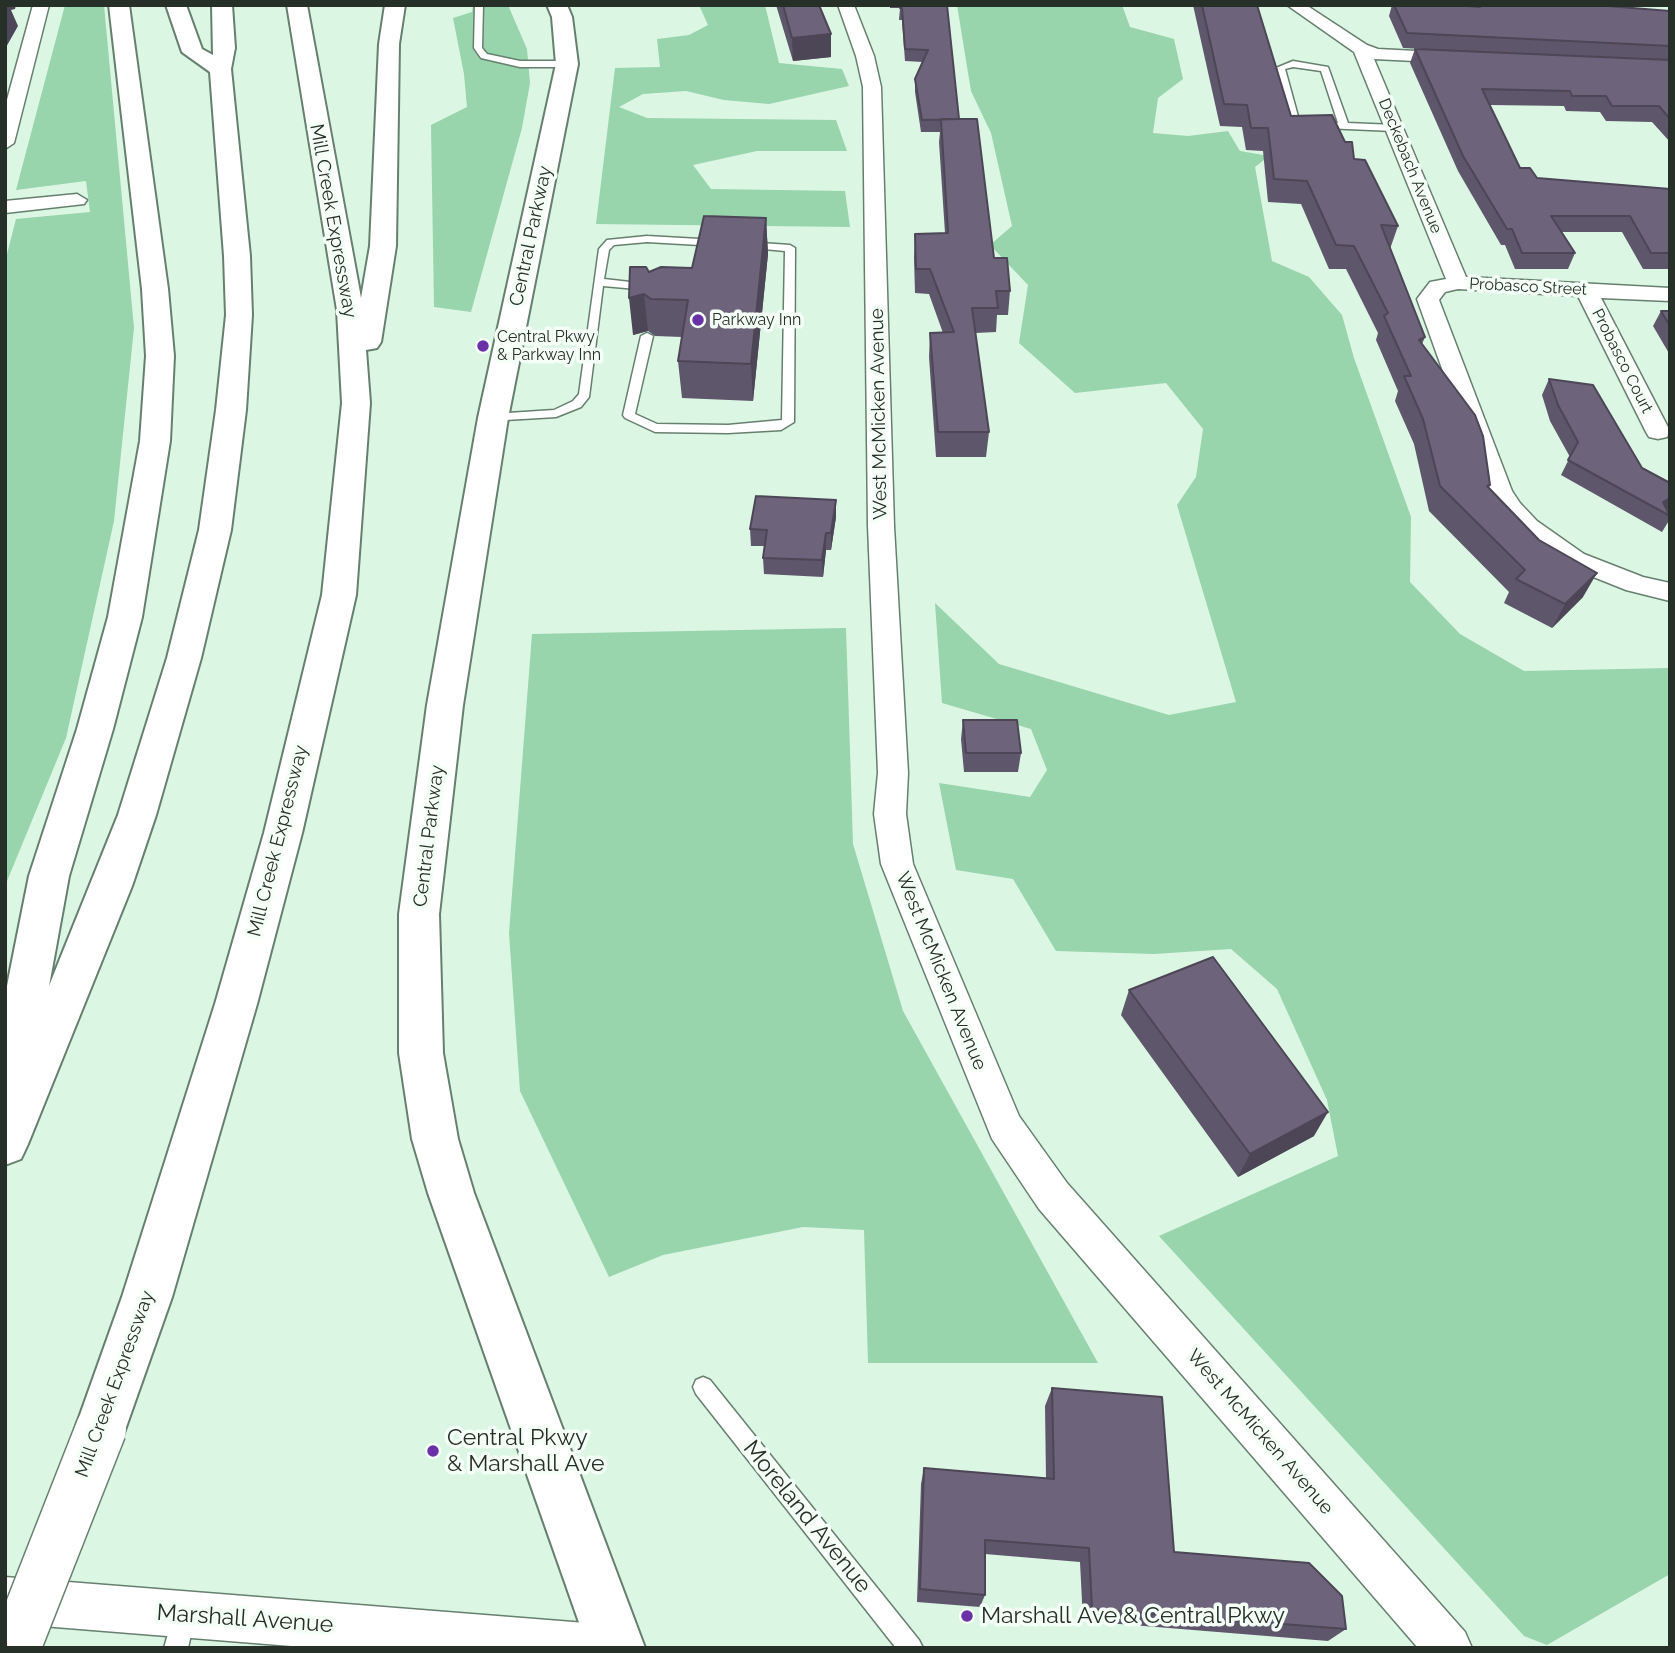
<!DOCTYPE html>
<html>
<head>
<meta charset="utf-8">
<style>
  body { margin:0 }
  #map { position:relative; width:1675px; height:1653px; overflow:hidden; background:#dbf6e3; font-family:Raleway,sans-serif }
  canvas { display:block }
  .frame { position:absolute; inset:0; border:7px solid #263029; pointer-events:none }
</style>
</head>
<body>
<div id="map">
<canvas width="1675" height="1653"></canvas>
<div class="frame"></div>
</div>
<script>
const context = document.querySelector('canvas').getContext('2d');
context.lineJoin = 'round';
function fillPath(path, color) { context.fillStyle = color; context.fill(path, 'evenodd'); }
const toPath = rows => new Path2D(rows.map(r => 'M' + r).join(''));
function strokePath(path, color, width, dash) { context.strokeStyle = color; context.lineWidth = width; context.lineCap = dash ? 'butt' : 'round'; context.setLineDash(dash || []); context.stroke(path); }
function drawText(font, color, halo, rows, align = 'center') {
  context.font = font + ' Raleway,sans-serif'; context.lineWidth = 7; context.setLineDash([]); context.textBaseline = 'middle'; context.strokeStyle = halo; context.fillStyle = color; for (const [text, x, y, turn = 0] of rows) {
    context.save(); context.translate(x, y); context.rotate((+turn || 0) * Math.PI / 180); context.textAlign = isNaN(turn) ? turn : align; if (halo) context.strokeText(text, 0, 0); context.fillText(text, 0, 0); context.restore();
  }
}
const green = toPath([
  [65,5,104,5,134,328,114,521,66,738,5,886,5,262,16,219,90,212,86,181,16,190],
  [473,5,508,5,527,49,530,83,522,128,471,312,434,307,431,125,467,107,464,74,453,18,472,12],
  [699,5,765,5,779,63,842,69,849,86,769,104,724,100,686,91,643,94,619,107,647,118,836,120,847,151,757,151,693,165,711,189,845,191,850,227,596,224,615,68,660,67,657,39,689,35,708,25],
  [957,5,1122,5,1130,27,1174,39,1183,79,1158,98,1153,133,1188,136,1228,131,1240,151,1269,156,1255,167,1272,261,1309,277,1342,315,1354,358,1411,517,1410,582,1460,634,1524,671,1670,668,1670,1574,1547,1645,1524,1636,1159,1236,1338,1156,1327,1100,1277,989,1231,949,1154,954,1056,951,1013,879,956,870,939,783,1030,797,1047,770,1031,729,942,703,935,603,999,664,1169,715,1236,702,1177,505,1196,477,1203,429,1166,383,1075,393,1019,343,1028,285,990,245,1012,226,991,133,971,91],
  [846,628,853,844,903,1011,1098,1363,868,1363,864,1230,803,1227,663,1255,609,1277,520,1091,509,933,532,634]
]);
const lane = toPath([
  [475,5,483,5,482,48,487,54,520,61,567,61,571,64,567,67,520,67,481,58,474,48,475,5],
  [1293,61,1328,67,1348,123,1394,125,1399,128,1394,131,1300,127,1292,124,1276,68,1293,61],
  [1293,67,1321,71,1338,123,1299,120,1285,69,1293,67],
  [647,236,717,240,722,243,717,246,647,242,614,245,609,250,604,279,648,284,653,287,648,290,603,286,589,397,581,407,556,417,489,421,487,418,493,414,554,410,573,401,579,394,599,249,607,240,647,236],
  [746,242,790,245,795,248,794,422,781,430,728,433,655,432,625,418,623,415,641,336,647,333,653,336,635,414,657,424,728,425,782,420,785,251,742,247,742,243,746,242],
  [703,1377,710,1380,919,1640,923,1648,896,1648,696,1394,693,1387,696,1380,703,1377],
  [183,1605,191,1609,195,1617,188,1648,164,1648,175,1609,183,1605]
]);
const street = toPath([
  [33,5,49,5,14,143,5,149,5,107,33,5],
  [838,5,854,5,874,56,881,87,894,526,908,773,906,814,913,864,1019,1116,1067,1183,1465,1632,1472,1648,1418,1648,1039,1209,992,1139,881,864,874,814,878,773,868,526,863,87,856,56,838,5],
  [1287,5,1306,5,1367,45,1378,49,1455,53,1464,58,1455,63,1374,59,1466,277,1670,288,1670,301,1601,298,1670,431,1667,437,1658,439,1649,437,1646,432,1578,296,1458,289,1445,292,1439,300,1512,491,1520,503,1537,521,1584,554,1643,577,1670,583,1670,601,1626,590,1566,566,1519,533,1486,491,1417,299,1430,282,1446,279,1354,52,1287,5],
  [77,194,87,200,84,204,5,213,5,201,77,194],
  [5,1577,611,1625,627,1632,634,1648,316,1648,5,1623,5,1577]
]);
const primary = toPath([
  [547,5,567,5,572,17,578,64,508,418,463,705,439,914,443,1053,458,1139,474,1193,645,1648,588,1648,428,1193,412,1139,399,1053,399,914,427,705,478,418,556,64,552,17,547,5]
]);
const highway = toPath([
  [109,5,129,5,168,289,174,356,170,441,142,617,113,729,69,876,49,986,118,815,167,658,199,530,216,410,226,315,224,256,210,72,182,52,166,5,186,5,202,49,213,55,212,5,232,5,235,48,231,69,250,256,252,315,246,410,231,530,201,658,156,815,132,886,28,1144,21,1159,5,1165,5,996,29,876,77,729,108,617,140,441,146,356,142,289,109,5],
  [287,5,307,5,361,298,370,246,379,44,385,5,405,5,399,44,396,246,381,342,377,348,366,350,370,403,356,595,302,833,257,1004,172,1297,119,1447,101,1455,83,1447,75,1429,122,1297,215,1004,264,833,322,595,342,403,337,310,287,5]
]);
const highwayBridge = toPath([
  [15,1648,101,1429]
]);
const wall = toPath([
  [776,5,819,5,831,57,793,61],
  [890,5,947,5,959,119,994,258,1010,291,1008,315,997,315,996,332,975,333,989,432,986,457,936,457,929,357,930,333,943,333,929,294,915,293,914,258,915,234,945,233,939,142,940,132,921,132,915,92,915,79,923,62,905,61,902,20,899,20,900,8,890,8],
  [1193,5,1257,5,1291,116,1354,159,1398,226,1390,249,1425,337,1422,344,1490,485,1489,488,1583,597,1552,628,1504,603,1509,592,1429,511,1414,444,1395,401,1398,391,1376,340,1378,333,1346,269,1329,269,1301,204,1268,202,1263,151,1246,150,1242,127,1220,126],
  [1392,5,1595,5,1670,11,1670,142,1652,122,1606,121,1600,112,1566,111,1564,106,1490,105,1520,168,1537,178,1670,189,1670,269,1643,269,1622,232,1562,232,1575,253,1568,269,1515,269,1505,245,1501,245,1458,171,1410,63,1415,49,1502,53,1403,48,1389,16],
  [766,218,768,254,753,401,682,398,678,361,682,337,655,336,648,331,633,335,649,272,692,268],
  [1661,311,1670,311,1670,355,1653,326],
  [1549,379,1667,510,1670,514,1670,519,1662,532,1561,475,1570,457,1550,421,1542,395],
  [836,500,836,517,831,550,826,550,823,577,764,574,763,558,764,546,751,546,750,529],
  [963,720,1021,753,1018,772,964,772,961,739],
  [1129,990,1314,1136,1238,1177,1121,1015],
  [1052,1388,1174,1552,1346,1629,1328,1641,1083,1621,1080,1562,985,1554,985,1595,980,1607,917,1602,921,1484,924,1468,1046,1478,1045,1406]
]);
const shadedWall = toPath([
  [5,5,16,5,15,9,11,10,18,26,5,49],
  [831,34,831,57,793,61,792,38],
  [766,218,768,254,753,401,751,364],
  [644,294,648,331,633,335,629,298],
  [1670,498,1670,508,1663,512,1663,502],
  [836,500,836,517,831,550,831,533],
  [826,533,826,550,823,577,822,560],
  [1597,573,1583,597,1552,628,1565,604],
  [1328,1112,1314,1136,1238,1177,1250,1154]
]);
const building = toPath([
  [783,5,819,5,831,34,792,38,783,5],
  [900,5,947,5,959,119,922,120,915,79,928,50,905,49,902,8,900,8,900,5],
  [1202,5,1257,5,1291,116,1332,115,1345,142,1352,142,1354,159,1365,160,1398,226,1381,225,1425,337,1419,340,1475,415,1483,436,1490,485,1487,486,1539,540,1597,573,1565,604,1516,579,1525,570,1440,486,1423,419,1404,376,1411,376,1384,316,1388,313,1354,246,1336,245,1307,181,1274,179,1268,128,1251,128,1247,105,1224,104,1202,5],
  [1394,5,1455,5,1480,7,1479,5,1595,5,1670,11,1670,46,1407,33,1394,5],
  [1415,49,1670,60,1670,119,1659,106,1612,106,1606,96,1572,96,1570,91,1482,89,1520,168,1530,168,1537,178,1670,189,1670,253,1651,253,1630,216,1551,216,1575,253,1522,253,1512,229,1507,229,1463,156,1415,49],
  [941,119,977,119,994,258,1007,258,1010,291,996,291,998,308,972,308,989,432,938,432,930,333,954,332,930,269,916,269,915,234,948,233,941,119],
  [704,216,766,218,751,364,678,361,688,300,651,299,644,294,629,298,630,267,646,267,649,272,661,267,692,268,704,216],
  [1661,311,1670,311,1670,326,1661,311],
  [1549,379,1593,385,1642,468,1670,483,1670,498,1663,502,1670,516,1568,460,1578,442,1558,405,1549,379],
  [756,496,836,500,831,533,826,533,822,560,763,558,767,530,750,529,756,496],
  [963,720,1017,720,1021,753,966,753,963,720],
  [1213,957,1328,1112,1250,1154,1129,990,1213,957],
  [1052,1388,1162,1397,1174,1552,1309,1563,1342,1596,1346,1629,1092,1609,1089,1548,985,1540,985,1595,920,1589,924,1468,1054,1479,1052,1388]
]);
const markers = [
  [698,320,7,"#6a30a6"],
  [483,346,7,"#6a30a6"],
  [433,1451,7,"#6a30a6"],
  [967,1616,7,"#6a30a6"]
];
const farStreetnames = [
  ["Deckebach Avenue",1410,166,68],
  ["Probasco Street",1528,287,3],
  ["Probasco Court",1622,361,63]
];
const farPoinames = [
  ["Parkway Inn",712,320],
  ["Central Pkwy",497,337],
  ["& Parkway Inn",497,355]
];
const streetNames = [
  ["Mill Creek Expressway",333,221,80],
  ["Central Parkway",531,236,-78],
  ["West McMicken Avenue",879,414,-91],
  ["Central Parkway",429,836,-83],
  ["Mill Creek Expressway",278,841,-76],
  ["West McMicken Avenue",941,971,68],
  ["Mill Creek Expressway",115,1384,-70],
  ["West McMicken Avenue",1260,1432,49]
];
const nearPoinames = [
  ["Central Pkwy",447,1438],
  ["& Marshall Ave",447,1464],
  ["Marshall Ave & Central Pkwy",981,1616]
];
const nearStreetnames = [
  ["Moreland Avenue",807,1517,51],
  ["Marshall Avenue",245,1619,4]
];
fillPath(green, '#98d4ac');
strokePath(lane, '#677f6e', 3);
strokePath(street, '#677f6e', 3);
strokePath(primary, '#677f6e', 4);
strokePath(highway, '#677f6e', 4);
fillPath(lane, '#fff');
fillPath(street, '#fff');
fillPath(primary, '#fff');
fillPath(highway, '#fff');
strokePath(highwayBridge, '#677f6e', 53, []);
strokePath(highwayBridge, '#fff', 50);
fillPath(wall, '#5e566a');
fillPath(shadedWall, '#4c4656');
fillPath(building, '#6d647b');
strokePath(building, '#4c4656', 2);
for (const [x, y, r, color] of markers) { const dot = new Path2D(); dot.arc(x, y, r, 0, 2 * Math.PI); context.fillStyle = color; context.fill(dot); strokePath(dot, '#f4fff7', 2.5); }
drawText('16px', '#263029', '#f4fff7', farStreetnames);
drawText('16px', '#263029', '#f4fff7', farPoinames, 'left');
drawText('19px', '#263029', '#f4fff7', streetNames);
drawText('23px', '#263029', '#f4fff7', nearPoinames, 'left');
drawText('23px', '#263029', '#f4fff7', nearStreetnames);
</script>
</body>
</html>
